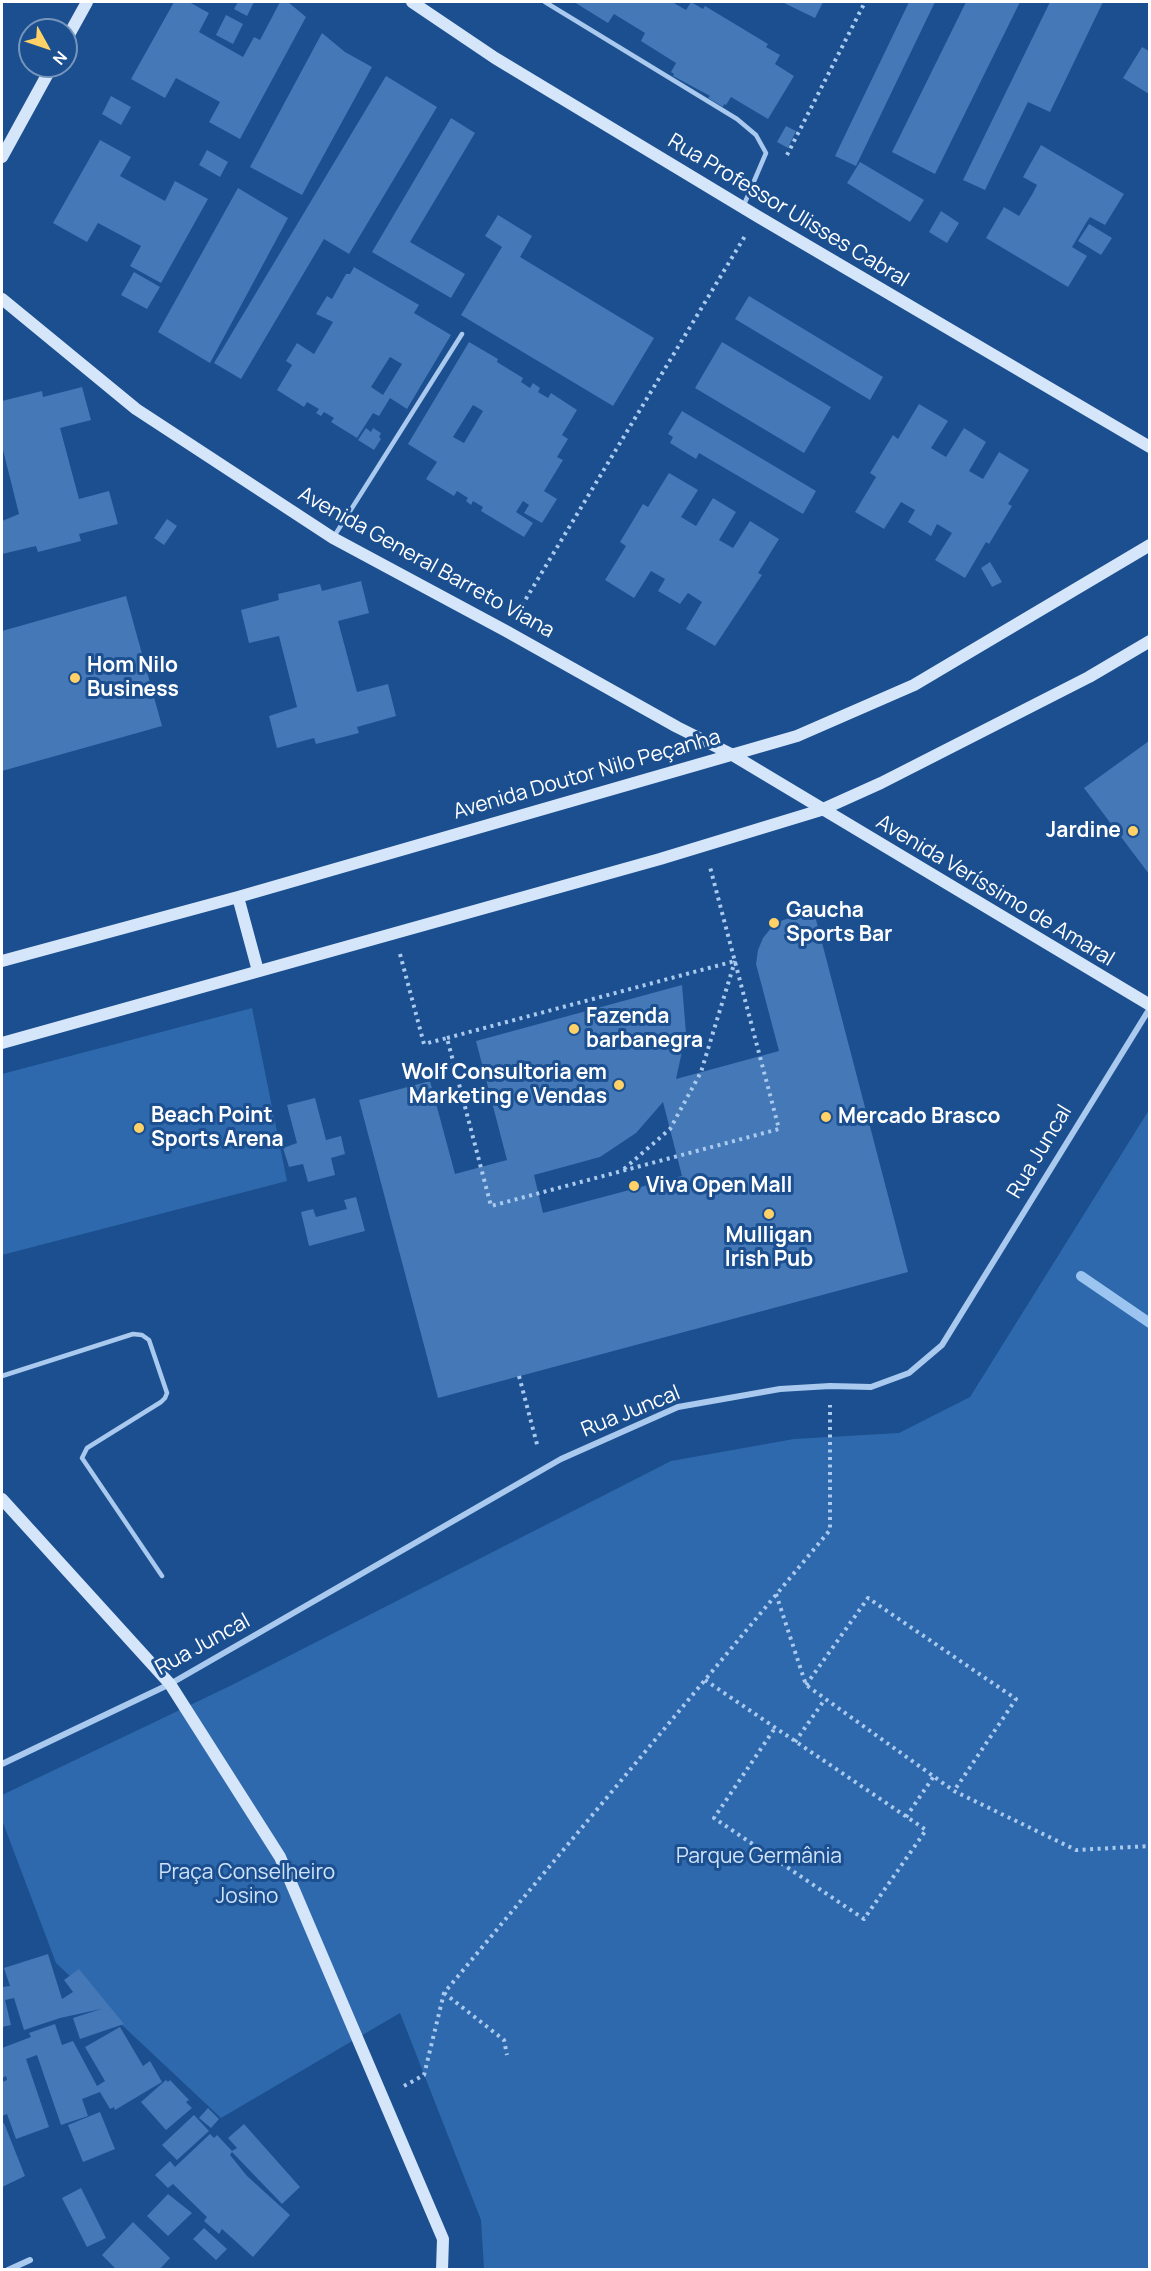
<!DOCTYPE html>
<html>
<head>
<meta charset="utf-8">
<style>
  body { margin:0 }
  #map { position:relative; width:1151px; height:2271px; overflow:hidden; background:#1b4f8f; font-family:Manrope,sans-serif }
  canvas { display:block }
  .frame { position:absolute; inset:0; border:3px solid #fff; pointer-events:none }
  .north { position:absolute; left:18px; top:18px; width:60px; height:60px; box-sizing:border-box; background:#1b4f8f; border:2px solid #7695bc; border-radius:50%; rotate:130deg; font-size:16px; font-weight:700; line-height:24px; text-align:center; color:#fff }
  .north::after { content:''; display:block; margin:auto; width:21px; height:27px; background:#ffd166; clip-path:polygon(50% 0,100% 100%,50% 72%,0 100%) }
</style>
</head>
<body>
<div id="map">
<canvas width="1151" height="2271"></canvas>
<div class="frame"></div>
<div class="north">N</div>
</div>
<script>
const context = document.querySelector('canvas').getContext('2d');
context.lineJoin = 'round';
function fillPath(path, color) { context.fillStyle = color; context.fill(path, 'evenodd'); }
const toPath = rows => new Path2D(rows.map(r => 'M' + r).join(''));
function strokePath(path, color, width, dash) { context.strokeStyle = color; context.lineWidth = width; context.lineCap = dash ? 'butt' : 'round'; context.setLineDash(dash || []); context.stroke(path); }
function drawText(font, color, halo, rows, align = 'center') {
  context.font = font + ' Manrope,sans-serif'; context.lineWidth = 6; context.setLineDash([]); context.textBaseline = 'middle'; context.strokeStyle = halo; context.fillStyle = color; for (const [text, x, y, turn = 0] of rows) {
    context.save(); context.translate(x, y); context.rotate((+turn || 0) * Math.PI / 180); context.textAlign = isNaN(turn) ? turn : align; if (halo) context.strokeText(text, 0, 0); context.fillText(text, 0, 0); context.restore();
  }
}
const green = toPath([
  [252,1008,287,1181,2,1255,2,1074],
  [1149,1110,1149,2269,484,2269,481,2220,400,2013,221,2118,56,1963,2,1820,2,1795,232,1685,671,1461,794,1439,899,1433,970,1397]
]);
const stream = toPath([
  [1081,1276,1150,1323]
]);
const building = toPath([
  [174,2,189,2,209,13,199,32,243,57,254,37,260,40,280,2,288,2,306,17,240,139,209,122,220,102,176,78,165,98,131,79],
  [238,2,254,2,247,16,234,9],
  [574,2,672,2,686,10,691,2,703,9,705,6,768,44,766,47,780,55,775,64,794,76,768,119,731,97,726,105,724,104,723,107,708,98,710,96,673,76,674,74,671,72,676,63,641,41,645,33,614,14,608,23],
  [782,2,823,2,815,18],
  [909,2,935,2,856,166,835,156],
  [966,2,1020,2,935,174,892,152],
  [1050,2,1103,2,1050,112,1028,102,985,190,963,180],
  [226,15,243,24,233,44,216,35],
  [322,33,345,52,372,67,302,195,250,167],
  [1142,47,1149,51,1149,94,1123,78],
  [386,76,437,107,349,254,324,239,241,379,214,363],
  [111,96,131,107,121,125,102,114],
  [451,118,475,133,410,242,465,274,451,298,372,252],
  [786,126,796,131,788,148,777,142],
  [100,140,131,157,120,176,165,201,175,181,208,199,161,283,130,266,141,246,98,223,87,242,53,223],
  [1041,145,1124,194,1105,225,1090,217,1086,223,1072,247,1087,256,1068,287,986,238,1004,207,1019,216,1033,193,1037,185,1023,177],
  [207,150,228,162,220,177,199,165],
  [860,162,924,200,910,222,847,183],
  [238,188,288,218,210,363,158,332],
  [941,211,959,223,947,243,929,232],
  [498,215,532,236,520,257,654,338,613,406,461,315,502,247,485,236],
  [1089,224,1112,238,1101,255,1078,241],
  [354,267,419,305,414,313,451,335,407,409,390,398,379,416,373,413,357,438,331,422,334,418,324,412,321,416,316,413,319,409,307,402,304,407,277,390,292,365,286,361,297,343,314,354,333,322,316,314,327,296,332,299,346,274,350,274],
  [390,357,402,364,383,395,371,387],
  [134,272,160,287,147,309,121,295],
  [749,296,883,377,870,400,735,319],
  [469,342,498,359,497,362,523,378,521,382,530,388,533,383,540,388,538,392,548,398,551,393,577,410,562,435,568,439,557,457,563,460,544,491,557,499,542,523,524,513,529,505,523,501,516,512,533,523,524,537,481,511,483,507,473,501,471,505,466,501,468,498,457,491,454,496,426,479,437,462,408,444],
  [473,405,483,411,464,443,453,437],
  [722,342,831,407,804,453,695,388],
  [82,387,91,420,60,428,79,499,109,491,118,524,79,534,81,541,38,552,36,546,2,554,2,521,19,514,2,446,2,401,42,391,43,397],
  [919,404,948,421,931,448,946,457,964,428,986,442,969,471,983,479,999,452,1029,470,1008,504,1012,506,989,544,986,542,965,578,935,560,952,533,937,524,931,536,908,522,915,510,901,502,884,529,855,512,876,477,870,473,893,435,898,439],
  [682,411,816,491,803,514,699,453,696,459,670,443,673,437,668,434],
  [366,428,371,432,373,428,381,433,379,437,381,439,374,450,358,440],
  [669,473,698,490,681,517,696,526,713,498,736,512,719,540,733,548,750,521,779,539,758,573,762,575,715,646,686,629,702,602,688,593,680,604,658,591,665,579,651,571,634,598,605,580,626,546,620,542,643,504,648,507],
  [167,519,177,526,164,545,154,538],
  [990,562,1002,582,992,587,981,568],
  [361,581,369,613,338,621,357,692,388,684,396,716,357,727,359,733,316,744,314,738,277,748,269,716,297,707,279,636,249,643,241,610,279,600,278,594,320,584,322,591],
  [126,596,162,726,2,771,2,631],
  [1149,741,1149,874,1084,788],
  [814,912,908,1272,438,1398,359,1100,430,1081,455,1174,507,1160,476,1041,682,985,686,1033,676,1079,779,1051,756,964,758,950,763,938,771,928,783,920],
  [663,1102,682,1176,543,1213,534,1175,600,1157,636,1133],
  [315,1098,326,1140,341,1136,345,1154,331,1158,335,1175,308,1182,303,1164,289,1167,283,1148,297,1143,287,1105],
  [356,1197,365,1231,309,1246,301,1212,313,1209,316,1217,347,1209,344,1200],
  [48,1954,62,1999,73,1992,64,1980,79,1969,124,2024,80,2039,73,2018,101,2009,60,2018,24,2030,14,1998,5,2000,11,2025,2,2027,2,1987,10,1986,4,1968],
  [55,2024,62,2045,73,2041,97,2086,105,2081,85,2047,120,2027,143,2066,150,2061,162,2082,115,2110,114,2107,110,2109,100,2092,82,2099,88,2116,61,2125,37,2055,26,2059,49,2127,16,2139,7,2114,2,2116,2,2082,7,2080,6,2076,2,2078,2,2048,31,2037,29,2033],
  [166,2080,168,2082,170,2080,189,2100,186,2102,192,2108,166,2130,141,2102],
  [208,2108,219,2119,211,2128,199,2118],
  [100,2112,115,2149,83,2162,68,2125],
  [194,2115,209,2131,177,2160,162,2145],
  [4,2123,25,2176,2,2187,2,2124],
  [244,2124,300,2187,282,2204,232,2152,230,2155,247,2176,290,2215,253,2257,222,2229,219,2234,204,2221,207,2217,173,2184,168,2188,155,2175,170,2161,175,2167,210,2134,214,2138,217,2135,232,2151,237,2148,228,2138],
  [81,2188,106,2238,87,2247,62,2198],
  [168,2194,192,2213,168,2236,147,2216],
  [133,2222,170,2258,159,2270,117,2270,102,2255],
  [204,2228,227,2249,216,2260,193,2239]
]);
const path = toPath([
  [787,155,865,2],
  [518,612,745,236],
  [400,954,424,1044,447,1038,491,1206,779,1129,710,867],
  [447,1038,735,961],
  [624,1169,670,1129,701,1072,735,961],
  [519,1376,538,1448],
  [776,1594,806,1685,954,1791,1076,1850,1150,1846],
  [705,1680,926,1830,864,1919,714,1818,775,1728],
  [806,1685,868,1598,1016,1699,954,1791],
  [795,1742,825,1699],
  [906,1817,934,1776],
  [444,1993,504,2040,507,2055],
  [404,2086,424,2075,444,1993,830,1530,830,1405]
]);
const lane = toPath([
  [545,2,737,119,756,135,766,153,743,207],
  [333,538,462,334],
  [2,1376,133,1334,142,1335,149,1340,167,1393,165,1398,161,1402,87,1448,82,1458,162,1576]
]);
const street = toPath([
  [2,1764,170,1684,561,1459,678,1407,780,1389,830,1386,871,1387,909,1373,942,1345,1150,1008],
  [8,2270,30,2260]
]);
const secondary = toPath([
  [412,2,495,58,757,216,1150,447],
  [66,40,87,2],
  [2,157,52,66],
  [2,299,136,409,333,538,506,631,677,727,731,754,1150,1005],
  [238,897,258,971],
  [2,961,238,897,797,736,914,685,1150,545],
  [2,1043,660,859,821,810,881,783,1089,677,1150,641],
  [2,1499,170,1684,280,1857,443,2239,442,2270]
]);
const markers = [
  [75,678,6,"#ffd166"],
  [1133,831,6,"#ffd166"],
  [774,923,6,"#ffd166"],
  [574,1029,6,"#ffd166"],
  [619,1085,6,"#ffd166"],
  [826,1117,6,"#ffd166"],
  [139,1128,6,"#ffd166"],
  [634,1186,6,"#ffd166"],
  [769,1214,6,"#ffd166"]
];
const streetNames = [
  ["Rua Professor Ulisses Cabral",788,211,31],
  ["Avenida General Barreto Viana",426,563,29],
  ["Avenida Doutor Nilo Peçanha",587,775,-16],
  ["Avenida Veríssimo de Amaral",995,891,31],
  ["Rua Juncal",1040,1152,-59],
  ["Rua Juncal",631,1412,-22],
  ["Rua Juncal",203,1645,-29]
];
const poiNames = [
  ["Hom Nilo",87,666],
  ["Business",87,690],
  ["Jardine",1121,831,"right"],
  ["Gaucha",786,911],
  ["Sports Bar",786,935],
  ["Fazenda",586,1017],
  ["barbanegra",586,1041],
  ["Wolf Consultoria em",607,1073,"right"],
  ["Marketing e Vendas",607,1097,"right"],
  ["Beach Point",151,1116],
  ["Sports Arena",151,1140],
  ["Mercado Brasco",838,1117],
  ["Viva Open Mall",646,1186],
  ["Mulligan",769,1236,"center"],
  ["Irish Pub",769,1260,"center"]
];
const parkNames = [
  ["Parque Germânia",759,1857],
  ["Praça Conselheiro",247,1873],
  ["Josino",247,1897]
];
fillPath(green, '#2e69ad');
strokePath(stream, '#9cc4f0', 10);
fillPath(building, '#4478b7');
strokePath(path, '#a9c9ee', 4, [3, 4.5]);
strokePath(lane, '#a9c9ee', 4.5);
strokePath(street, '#a9c9ee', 6);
strokePath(secondary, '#d6e6fa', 12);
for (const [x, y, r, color] of markers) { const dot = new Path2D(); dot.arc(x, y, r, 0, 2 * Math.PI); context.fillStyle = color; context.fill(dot); strokePath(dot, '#1b4f8f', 2); }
drawText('21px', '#fff', '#1b4f8f', streetNames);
drawText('bold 21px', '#fff', '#1b4f8f', poiNames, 'left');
drawText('21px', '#cfe3fa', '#1b4f8f', parkNames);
</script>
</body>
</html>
